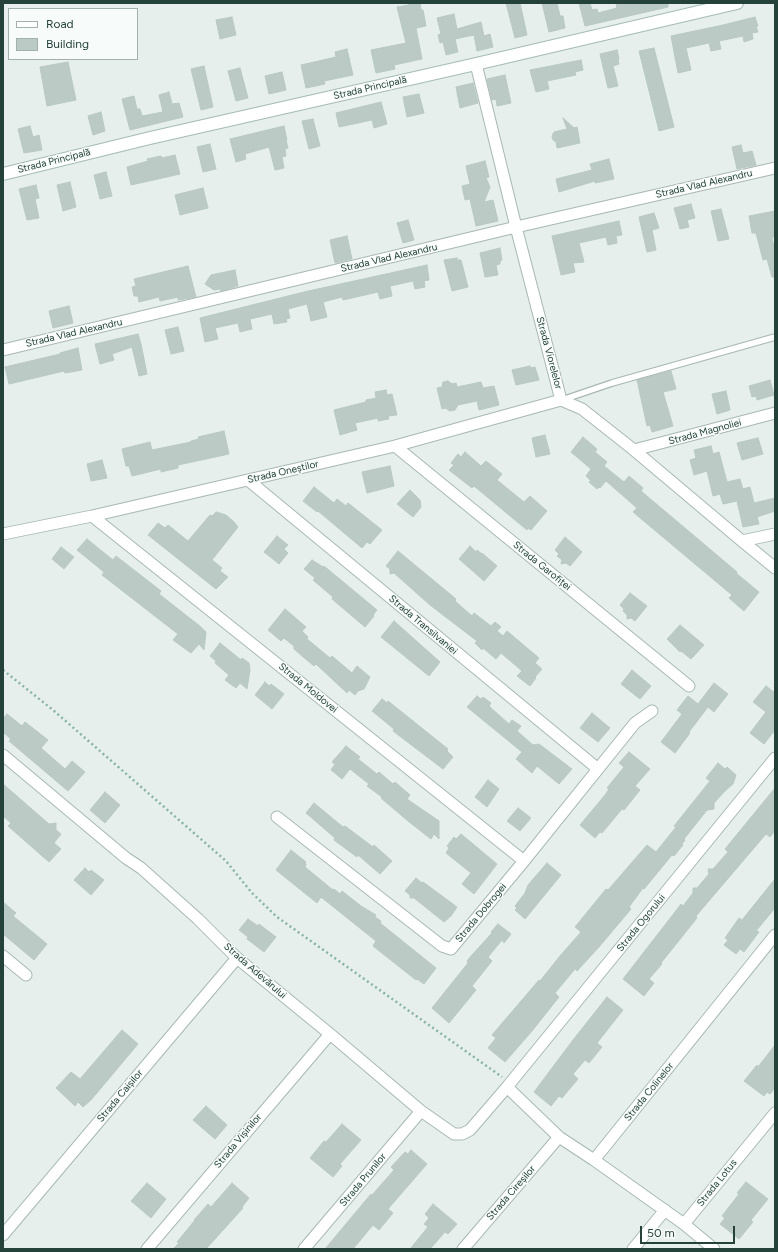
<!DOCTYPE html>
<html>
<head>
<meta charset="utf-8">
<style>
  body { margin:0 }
  #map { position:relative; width:778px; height:1252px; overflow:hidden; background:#e6efeb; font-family:Figtree,sans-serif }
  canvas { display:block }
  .frame { position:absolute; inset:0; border:4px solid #24423a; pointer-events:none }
  .legend { position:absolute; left:8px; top:8px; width:130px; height:52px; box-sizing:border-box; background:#f7fbf9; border:1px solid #a3b1ad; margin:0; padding:5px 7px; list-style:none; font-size:12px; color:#24423a }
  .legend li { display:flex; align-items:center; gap:8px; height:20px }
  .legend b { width:20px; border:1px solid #a3b1ad }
  .scale { position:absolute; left:640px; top:1226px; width:95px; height:18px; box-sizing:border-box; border:2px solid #24423a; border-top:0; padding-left:5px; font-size:12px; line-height:14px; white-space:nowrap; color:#24423a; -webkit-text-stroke:3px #f7fbf9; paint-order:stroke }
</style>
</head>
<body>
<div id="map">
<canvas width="778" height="1252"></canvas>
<div class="frame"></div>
<ul class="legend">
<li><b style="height:5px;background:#fff"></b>Road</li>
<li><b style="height:11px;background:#bbcac4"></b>Building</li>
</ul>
<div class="scale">50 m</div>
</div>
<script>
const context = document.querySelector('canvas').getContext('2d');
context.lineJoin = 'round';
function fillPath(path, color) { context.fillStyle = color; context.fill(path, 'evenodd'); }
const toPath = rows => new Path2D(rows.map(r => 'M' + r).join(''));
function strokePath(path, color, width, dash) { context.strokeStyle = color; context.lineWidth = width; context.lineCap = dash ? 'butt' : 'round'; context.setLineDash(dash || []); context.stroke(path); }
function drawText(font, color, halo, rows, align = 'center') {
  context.font = font + ' Figtree,sans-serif'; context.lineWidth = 3; context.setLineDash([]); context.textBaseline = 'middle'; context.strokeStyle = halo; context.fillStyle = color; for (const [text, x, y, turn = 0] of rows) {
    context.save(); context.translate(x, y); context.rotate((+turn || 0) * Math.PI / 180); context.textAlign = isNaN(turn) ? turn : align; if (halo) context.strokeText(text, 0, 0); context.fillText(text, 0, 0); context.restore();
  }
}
const building = toPath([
  [409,3,420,3,421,10,423,10,426,26,416,28,422,59,394,65,395,69,376,73,371,50,406,43,397,7,409,5,409,3],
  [506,3,520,3,527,35,515,38,506,3],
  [542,3,557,3,560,16,563,16,565,28,549,32,542,3],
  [579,3,590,3,592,10,597,9,598,13,617,8,616,3,668,3,668,7,585,26,579,3],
  [454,14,457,29,481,22,484,36,490,34,493,47,477,51,474,35,455,39,458,52,446,55,443,42,440,43,438,35,441,34,437,18,454,14],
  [232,17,236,35,220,39,216,20,232,17],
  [755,17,758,26,756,26,758,32,752,33,753,39,744,42,743,36,719,41,721,49,711,51,709,43,686,48,691,70,678,73,671,36,723,25,755,17],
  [654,48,674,127,659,131,639,51,654,48],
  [347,49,353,75,324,81,325,84,306,88,301,65,336,57,335,52,347,49],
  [617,50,619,59,618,60,619,64,613,66,618,86,608,88,600,54,617,50],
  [581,60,583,70,575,72,576,75,547,81,549,89,536,92,530,70,581,60],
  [68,62,76,100,47,106,40,67,68,62],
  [204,66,213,107,201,110,191,69,204,66],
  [240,68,248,98,236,101,228,71,240,68],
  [282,72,286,90,269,94,265,76,282,72],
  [505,75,511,103,497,106,496,99,492,100,487,79,505,75],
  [473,83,478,103,460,108,456,87,473,83],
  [169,92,172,104,179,103,183,117,130,130,122,99,134,96,137,109,140,109,142,116,163,112,159,95,169,92],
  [419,94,424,113,407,117,403,97,419,94],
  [381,102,387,124,374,128,372,120,339,127,336,113,381,102],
  [101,112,105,131,93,135,88,116,101,112],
  [563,118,574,128,577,127,580,143,557,148,556,142,553,140,552,136,554,132,567,129,563,118],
  [313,119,320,146,309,149,302,121,313,119],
  [30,126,33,137,39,135,42,150,24,153,18,129,30,126],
  [284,126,287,140,286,140,288,148,285,149,286,156,282,157,284,168,275,170,269,147,245,154,246,159,236,162,230,139,284,126],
  [210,144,216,169,203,172,197,147,210,144],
  [741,145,743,153,752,151,756,165,737,169,732,147,741,145],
  [175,155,180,174,131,185,127,167,148,161,147,159,161,156,162,158,175,155],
  [609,159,614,179,595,183,595,181,559,192,556,179,592,170,590,164,609,159],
  [485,161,489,177,486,178,490,187,484,202,493,200,498,221,476,226,470,199,465,200,462,186,470,184,466,166,485,161],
  [106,172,112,196,100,199,94,175,106,172],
  [70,182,76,207,63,211,57,185,70,182],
  [36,185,39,198,35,199,39,218,27,220,19,189,36,185],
  [203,188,208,208,180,215,175,195,203,188],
  [691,204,695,218,687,220,689,227,680,229,674,208,691,204],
  [721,209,729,239,718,241,711,211,721,209],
  [775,211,775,237,772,237,775,253,775,277,772,277,767,259,763,260,756,233,752,233,749,216,775,211],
  [654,213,659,228,652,230,656,250,647,252,639,217,654,213],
  [408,220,414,240,403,243,397,223,408,220],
  [619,221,622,235,616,236,617,243,608,245,606,237,579,243,584,262,573,263,575,272,561,275,552,236,619,221],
  [347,236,352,259,335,263,330,240,347,236],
  [500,248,502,260,500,261,500,264,496,265,498,275,485,277,480,253,500,248],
  [457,258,457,260,461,260,468,287,452,291,444,260,457,258],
  [427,265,429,280,424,281,425,287,415,289,413,281,390,286,392,296,380,299,378,292,343,300,342,297,323,302,327,317,311,321,307,304,288,309,290,318,286,319,287,322,274,324,272,314,250,319,252,329,240,332,238,323,215,328,218,339,205,342,200,318,304,292,427,265],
  [188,266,196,297,178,300,178,297,160,301,159,297,139,302,138,296,134,296,132,287,136,286,134,279,188,266],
  [235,270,238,286,221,291,220,289,214,290,205,284,211,275,235,270],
  [69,306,73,323,53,328,49,311,69,306],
  [178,327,184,351,171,354,165,330,178,327],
  [138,334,141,344,139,345,141,344,147,374,139,376,132,347,112,354,114,360,100,364,95,344,138,334],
  [78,348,82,370,65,373,64,371,9,384,5,367,60,354,60,353,78,348],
  [530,366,530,368,535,367,539,380,516,385,512,370,530,366],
  [671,371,676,389,663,392,673,426,652,432,650,425,647,426,637,380,671,371],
  [770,380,774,395,757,400,756,396,752,397,749,386,770,380],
  [448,381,452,384,456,383,457,387,481,382,483,388,494,386,499,405,479,410,477,401,458,405,455,410,450,411,445,408,442,409,437,388,442,387,443,382,448,381],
  [386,390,387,395,392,394,397,415,388,416,389,419,378,421,378,418,355,423,357,430,340,435,334,410,366,402,366,400,376,398,375,392,386,390],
  [726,391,730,410,717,414,712,394,726,391],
  [224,431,229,454,178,465,178,468,161,472,161,469,132,476,129,466,126,466,122,449,150,442,152,450,191,442,191,441,199,439,198,437,224,431],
  [545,435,550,454,536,457,532,438,545,435],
  [583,437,597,449,595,452,607,462,604,466,624,482,629,476,643,488,641,491,737,572,736,573,759,592,744,611,729,598,732,595,633,512,637,508,606,481,600,488,599,487,597,489,589,482,591,481,586,476,591,469,571,452,583,437],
  [758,438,763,454,742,460,737,443,758,438],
  [711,446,713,454,719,452,727,482,740,479,743,489,750,487,754,503,775,498,775,511,757,517,759,524,743,527,737,501,723,504,720,494,713,496,707,471,694,475,690,460,696,458,694,450,711,446],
  [465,452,481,466,486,461,502,474,497,480,524,502,530,496,547,511,531,530,528,528,527,530,474,486,472,488,449,470,454,465,451,463,458,454,461,457,465,452],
  [102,460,107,478,91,481,87,464,102,460],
  [390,466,394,486,367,493,362,472,390,466],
  [314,487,334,503,337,499,346,506,348,503,382,530,370,544,367,542,362,548,318,511,317,512,303,501,314,487],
  [410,490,420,500,421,507,413,517,397,504,410,490],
  [216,512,226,515,234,522,238,527,212,560,222,568,220,571,228,577,216,589,148,535,158,523,165,528,168,525,188,541,210,515,212,516,216,512],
  [277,536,288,545,284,549,288,553,279,564,264,552,277,536],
  [565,537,582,552,570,566,566,563,561,564,562,560,557,556,559,554,555,550,565,537],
  [87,539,113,560,116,556,161,591,159,594,201,627,206,632,204,650,199,644,191,653,173,640,178,634,102,575,104,572,77,550,87,539],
  [470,546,476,552,477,550,482,554,482,553,497,566,484,581,459,559,470,546],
  [61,547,74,557,64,569,52,559,61,547],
  [398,551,456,599,455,601,472,616,474,613,491,626,495,622,501,627,497,631,503,636,507,631,539,658,535,663,542,669,535,677,536,678,530,686,517,676,522,671,501,653,496,659,483,648,482,650,475,643,477,641,430,605,394,573,390,574,390,569,386,566,398,551],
  [312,560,323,567,324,566,377,610,373,615,374,616,365,627,332,599,333,597,313,580,315,578,304,569,312,560],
  [630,593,647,606,635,621,631,618,627,619,627,615,623,611,624,609,620,605,630,593],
  [285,609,306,627,302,631,308,637,307,639,330,658,332,656,352,673,357,666,370,677,364,689,358,691,355,695,349,690,347,693,316,664,314,666,302,656,294,649,294,646,284,638,281,641,268,630,285,609],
  [394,621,440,662,429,676,381,637,394,621],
  [680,625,704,645,691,659,681,651,680,652,667,639,680,625],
  [220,643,241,660,242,658,249,663,250,670,247,689,240,683,236,688,225,680,229,675,215,663,216,661,210,656,220,643],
  [632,670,651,686,640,699,621,684,632,670],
  [265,682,269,686,271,684,284,694,272,709,255,695,265,682],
  [714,683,728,694,714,712,708,707,689,732,690,733,675,753,661,742,682,714,677,710,688,696,698,704,714,683],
  [766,686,775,693,775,730,764,744,750,733,766,712,753,702,766,686],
  [477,696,481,699,483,697,491,703,489,706,491,708,509,724,512,720,521,726,517,731,533,745,539,744,572,769,559,784,537,766,532,773,516,759,522,752,467,707,477,696],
  [382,699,387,703,388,701,448,749,447,751,453,757,443,769,393,731,394,729,372,711,382,699],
  [592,713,610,728,598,742,580,728,592,713],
  [7,714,22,726,25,722,48,740,41,748,65,769,72,761,85,772,68,791,9,741,11,739,3,732,3,719,7,714],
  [346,746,360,757,358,759,377,774,379,772,393,784,395,782,410,795,407,799,439,821,439,839,434,834,431,839,408,821,381,798,382,797,367,786,369,784,350,769,342,779,331,770,335,764,332,762,346,746],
  [629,752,650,769,635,786,640,790,624,810,622,809,602,833,600,832,595,838,580,825,605,795,609,789,607,788,624,767,619,763,629,752],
  [718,763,725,769,727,767,736,775,733,784,725,791,714,803,714,809,707,810,684,839,685,840,682,844,683,845,674,856,672,855,644,889,643,888,629,907,631,909,599,947,577,971,575,969,555,993,559,997,532,1031,505,1062,488,1048,496,1038,492,1035,539,980,540,981,560,956,581,932,575,927,606,889,608,890,647,845,656,852,676,827,674,826,710,781,706,778,718,763],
  [488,780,499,789,487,807,475,797,488,780],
  [3,784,49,824,56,823,56,830,61,834,54,843,61,849,49,862,8,826,11,823,3,816,3,784],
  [775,788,775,831,770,837,766,834,696,916,697,918,661,963,662,964,649,979,654,983,644,996,623,979,675,912,681,904,683,906,693,893,693,888,697,888,709,874,708,869,713,869,728,852,725,849,775,788],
  [105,792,120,805,105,823,90,810,105,792],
  [314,803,343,827,345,826,373,847,374,845,392,861,380,874,358,855,357,857,334,840,335,838,306,813,314,803],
  [518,808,531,818,520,831,507,821,518,808],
  [461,834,497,864,474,894,462,884,471,873,446,853,449,848,447,846,454,837,456,839,461,834],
  [291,850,306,862,305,863,306,864,305,867,333,890,334,889,340,894,342,891,361,906,376,915,375,917,381,921,380,923,436,968,424,984,417,979,416,980,373,946,376,941,321,897,317,903,276,870,291,850],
  [547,863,561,875,525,919,515,910,517,908,515,906,525,893,528,885,547,863],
  [85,868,89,872,91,870,104,880,91,895,74,880,85,868],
  [416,878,422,883,423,882,457,907,451,916,444,922,414,898,410,898,410,895,405,891,416,878],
  [775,879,775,908,756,931,759,932,744,952,740,949,736,954,724,945,728,940,725,938,739,918,742,920,775,879],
  [3,902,16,913,13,916,47,944,34,960,3,934,3,902],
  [248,919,258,926,259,924,276,937,264,952,247,939,248,937,239,930,248,919],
  [498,924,511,934,504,943,502,940,488,957,492,961,472,986,476,990,449,1023,432,1008,468,963,467,961,471,956,492,933,491,932,498,924],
  [607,997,623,1010,597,1043,602,1047,589,1063,585,1060,573,1074,578,1079,562,1098,559,1096,551,1106,534,1092,573,1040,607,997],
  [122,1030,138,1044,91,1100,83,1107,78,1102,75,1106,56,1088,71,1072,80,1079,122,1030],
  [775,1045,775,1088,770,1094,767,1092,764,1096,744,1081,757,1065,758,1067,775,1045],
  [206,1106,227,1125,215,1139,193,1120,206,1106],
  [342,1124,361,1140,340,1164,342,1166,333,1177,310,1158,324,1141,326,1142,342,1124],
  [411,1150,427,1164,388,1209,393,1213,379,1230,373,1225,353,1249,325,1249,371,1194,372,1195,394,1170,391,1167,405,1152,408,1154,411,1150],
  [746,1182,768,1199,751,1220,753,1222,739,1239,720,1224,725,1218,722,1216,739,1194,737,1193,746,1182],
  [147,1183,166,1199,151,1218,131,1201,147,1183],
  [232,1183,249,1198,242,1207,243,1208,206,1249,173,1249,179,1243,177,1242,195,1220,194,1220,208,1204,211,1207,232,1183],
  [433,1204,457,1224,448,1234,445,1232,430,1249,410,1249,428,1227,424,1224,429,1218,425,1214,433,1204]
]);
const path = toPath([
  [3,670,53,710,226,861,252,893,277,917,502,1077]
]);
const lane = toPath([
  [562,400,612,383,775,337]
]);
const street = toPath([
  [476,64,516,227,561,400,582,409,634,450,742,541,775,568],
  [3,350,516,227,775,168],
  [395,446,689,686],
  [634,450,775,413],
  [248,480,598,769],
  [92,516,524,861],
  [3,534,92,516,395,446,561,400],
  [742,541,775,534],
  [3,755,126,858,141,868,198,919,237,958,330,1034,421,1111,454,1134,462,1134,470,1130,507,1087,775,758],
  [277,817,442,946,451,949,524,861,635,723,652,711],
  [3,956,26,975],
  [507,1087,559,1137,594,1160,775,935],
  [594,1160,684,1224,775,1113],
  [684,1224,714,1249],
  [3,1235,237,958],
  [147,1249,330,1034],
  [304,1249,421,1111],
  [463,1249,559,1137],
  [633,1249,665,1210]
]);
const secondary = toPath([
  [3,174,150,138,476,64,737,3]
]);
const streetNames = [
  ["Strada Principală",370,88,-13],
  ["Strada Principală",54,161,-14],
  ["Strada Vlad Alexandru",704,184,-13],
  ["Strada Vlad Alexandru",389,258,-13],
  ["Strada Vlad Alexandru",74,333,-13],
  ["Strada Viorelelor",549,353,75],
  ["Strada Magnoliei",705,432,-15],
  ["Strada Oneștilor",283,472,-13],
  ["Strada Garofiței",542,566,39],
  ["Strada Transilvaniei",423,625,40],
  ["Strada Moldovei",308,688,39],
  ["Strada Dobrogei",481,913,-50],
  ["Strada Ogorului",641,923,-51],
  ["Strada Adevărului",255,971,41],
  ["Strada Colinelor",649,1092,-51],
  ["Strada Caișilor",120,1096,-50],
  ["Strada Vișinilor",238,1141,-50],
  ["Strada Prunilor",363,1180,-50],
  ["Strada Lotus",717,1183,-51],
  ["Strada Cireșilor",511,1193,-49]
];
fillPath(building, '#bbcac4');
strokePath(building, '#b8c9c2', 1);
strokePath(lane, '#a8b8b2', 8);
strokePath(street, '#a8b8b2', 13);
strokePath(secondary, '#a4bbb3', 14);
strokePath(path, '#86b3a5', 2.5, [2, 3]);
strokePath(lane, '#fff', 5.5);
strokePath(street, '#fff', 11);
strokePath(secondary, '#fff', 12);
drawText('10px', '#24423a', '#f7fbf9', streetNames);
</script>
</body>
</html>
